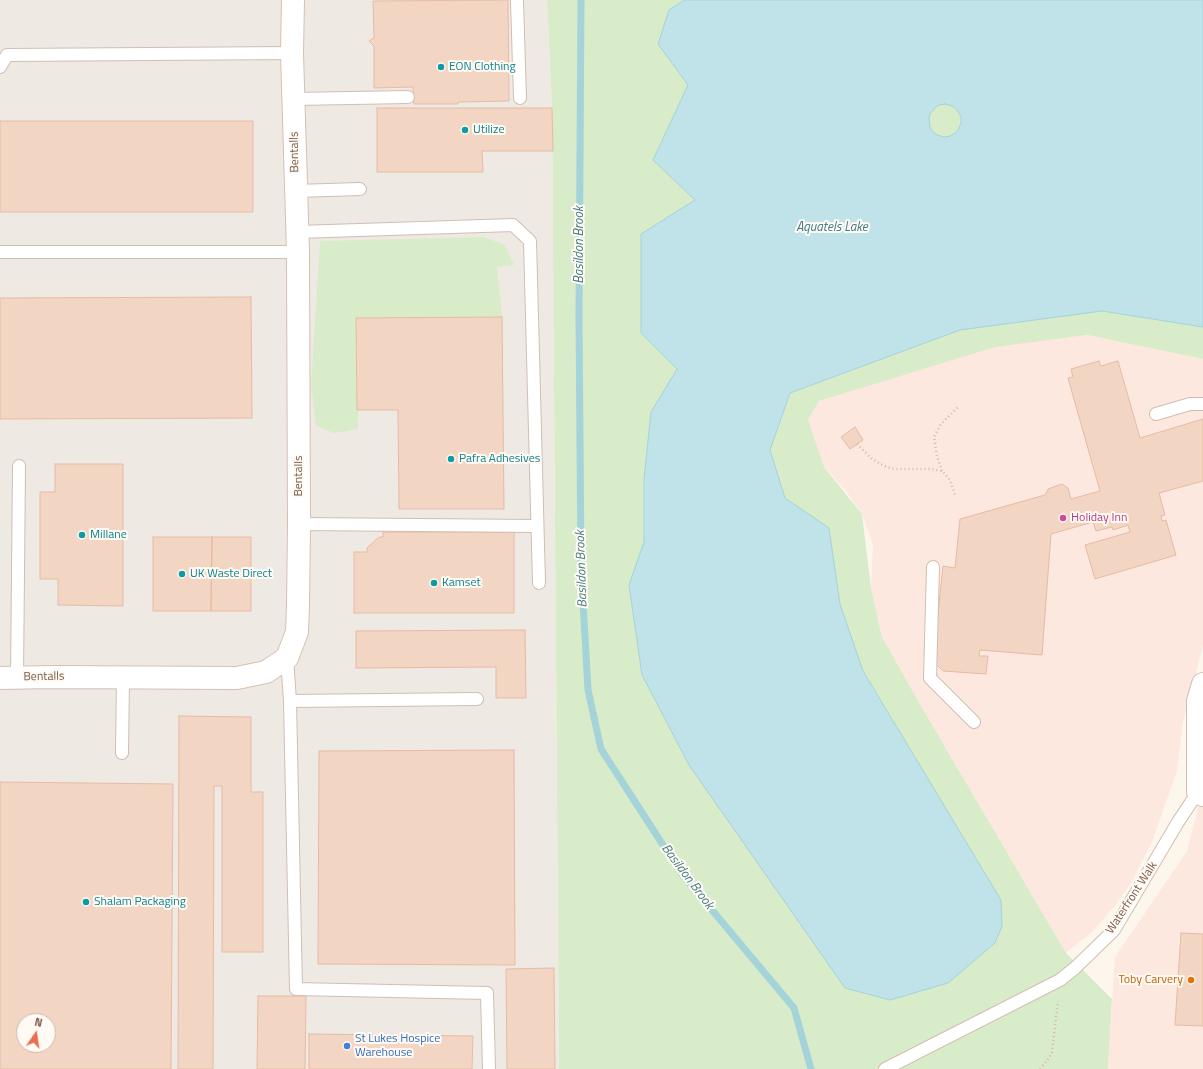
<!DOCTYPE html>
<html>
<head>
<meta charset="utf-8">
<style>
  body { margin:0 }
  #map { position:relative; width:1203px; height:1069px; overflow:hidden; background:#fdf6ec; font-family:"Titillium Web",sans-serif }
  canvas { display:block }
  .north { position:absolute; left:16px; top:1013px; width:40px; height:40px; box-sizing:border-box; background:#fffaf3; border:1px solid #cabbb1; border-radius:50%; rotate:13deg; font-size:11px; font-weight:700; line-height:16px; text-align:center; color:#7a5c4d }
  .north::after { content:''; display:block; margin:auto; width:14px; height:18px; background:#e76f51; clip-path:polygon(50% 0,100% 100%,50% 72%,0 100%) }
</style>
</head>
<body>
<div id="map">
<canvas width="1203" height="1069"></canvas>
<div class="north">N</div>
</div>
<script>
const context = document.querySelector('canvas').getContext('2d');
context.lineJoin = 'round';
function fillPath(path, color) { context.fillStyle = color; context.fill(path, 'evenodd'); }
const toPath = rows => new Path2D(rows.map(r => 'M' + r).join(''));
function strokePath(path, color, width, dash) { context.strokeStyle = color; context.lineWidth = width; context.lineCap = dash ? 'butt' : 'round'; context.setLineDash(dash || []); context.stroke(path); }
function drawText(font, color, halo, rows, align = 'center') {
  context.font = font + ' "Titillium Web",sans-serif'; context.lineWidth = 4; context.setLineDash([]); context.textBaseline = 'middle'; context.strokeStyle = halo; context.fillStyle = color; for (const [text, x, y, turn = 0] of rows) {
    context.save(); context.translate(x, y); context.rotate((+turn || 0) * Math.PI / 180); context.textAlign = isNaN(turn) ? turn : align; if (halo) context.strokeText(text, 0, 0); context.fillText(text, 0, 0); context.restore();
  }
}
const commercial = toPath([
  [1087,335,1203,359,1203,646,1183,722,1177,771,1152,842,1131,883,1114,907,1092,932,1066,953,924,711,882,637,871,588,873,545,862,514,846,491,824,467,808,447,808,420,819,401,980,348],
  [1203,788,1203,1069,1108,1069,1115,957,1187,851]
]);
const industrial = toPath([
  [0,0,547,0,552,108,559,1069,0,1069],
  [24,1021,48,1021,48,1045,24,1045]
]);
const green = toPath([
  [547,0,1203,0,1203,359,1087,335,995,347,819,401,808,420,824,467,862,514,871,588,882,637,924,711,1066,953,1112,999,1108,1069,559,1069,552,108],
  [483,237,504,244,514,265,497,267,502,317,357,318,358,429,334,433,316,426,311,384,320,241]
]);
const water = toPath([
  [684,0,1203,0,1203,327,1102,311,960,330,790,393,770,450,785,498,829,528,840,604,863,671,1001,900,1002,926,995,943,948,983,890,1000,845,988,689,765,642,675,629,585,644,542,644,479,651,412,677,369,641,333,641,234,695,200,653,160,688,85,658,44,669,10,684,0],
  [945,104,952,106,957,110,961,117,961,123,958,130,955,133,950,136,944,137,937,135,933,132,930,127,929,119,930,114,935,108,939,105,945,104]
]);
const stream = toPath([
  [581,0,579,317,581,566,588,690,601,749,681,873,794,1008,811,1069]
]);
const building = toPath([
  [508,0,509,101,458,102,458,104,414,104,413,87,374,88,374,46,369,41,374,38,373,1,508,0],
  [377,108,552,108,553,151,482,151,483,172,377,172,377,108],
  [0,121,253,121,253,212,0,212,0,121],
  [251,297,252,418,0,419,0,298,251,297],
  [502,317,504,509,399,509,398,410,357,410,356,318,502,317],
  [1099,361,1101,366,1118,361,1140,438,1203,419,1203,481,1159,493,1165,515,1161,516,1162,521,1166,520,1176,555,1095,579,1085,545,1130,532,1128,525,1113,530,1112,527,1096,531,1093,522,1051,534,1042,655,980,650,979,656,988,656,986,674,943,671,933,661,943,566,955,568,960,519,1045,495,1048,489,1062,484,1068,488,1071,499,1100,491,1068,378,1073,377,1071,369,1099,361],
  [855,427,863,440,850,449,841,437,855,427],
  [55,464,123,464,123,606,58,605,58,579,40,579,40,492,55,492,55,464],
  [383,532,514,532,514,613,354,613,354,552,367,552,367,548,379,537,383,537,383,532],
  [153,537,212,537,211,611,153,611,153,537],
  [212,537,251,537,251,611,211,611,212,537],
  [525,630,526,698,496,698,496,667,356,668,356,631,525,630],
  [179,716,251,717,251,792,263,792,263,952,222,952,222,786,214,786,213,1069,178,1069,179,716],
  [514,750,515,965,318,964,319,751,514,750],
  [0,782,173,784,171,1069,0,1069,0,782],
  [24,1021,48,1021,48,1045,24,1045,24,1021],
  [1181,933,1203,934,1203,1026,1175,1025,1181,933],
  [554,968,555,1069,507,1069,506,969,554,968],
  [258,996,306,996,305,1069,257,1069,258,996],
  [309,1034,473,1036,472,1069,309,1069,309,1034]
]);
const path = toPath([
  [857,444,872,459,884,466,894,469,931,469,942,471,950,480,955,495],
  [942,471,937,456,934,437,941,424,959,406],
  [1040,1069,1049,1058,1052,1052,1058,1001]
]);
const lane = toPath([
  [517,0,520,98],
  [0,67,7,55,292,53],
  [294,99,408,97],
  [296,191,360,189],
  [298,232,513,225,530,241,539,583],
  [0,252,298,252],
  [1156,414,1190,404,1203,404],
  [299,524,537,526],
  [933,567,930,678,974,722],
  [287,658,290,701,296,989,487,993,489,1069],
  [17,678,19,466],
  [290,701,477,699],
  [122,753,123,677],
  [885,1069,1060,980,1075,968,1114,930,1178,822,1198,792]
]);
const street = toPath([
  [1203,684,1198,701,1198,792,1203,795]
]);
const secondary = toPath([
  [0,678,53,677,237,678,266,672,287,658,297,632,298,606,299,524,298,252,292,53,293,0]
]);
const markers = [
  [441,67,4,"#0f9aa8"],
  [465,130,4,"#0f9aa8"],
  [451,459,4,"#0f9aa8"],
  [1063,518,4,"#d1479c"],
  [82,535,4,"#0f9aa8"],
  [182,574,4,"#0f9aa8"],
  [434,583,4,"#0f9aa8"],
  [86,902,4,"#0f9aa8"],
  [1191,980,4,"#e8710a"],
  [347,1046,4,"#3f7fe0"]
];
const cultureNames = [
  ["EON Clothing",449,67],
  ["Utilize",473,130],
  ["Pafra Adhesives",459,459],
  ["Millane",90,535],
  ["UK Waste Direct",190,574],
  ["Kamset",442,583],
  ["Shalam Packaging",94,902]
];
const streetNames = [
  ["Bentalls",295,152,-91],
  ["Bentalls",299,476,-90],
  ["Bentalls",44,677,-1],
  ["Waterfront Walk",1132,898,-57]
];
const hotelNames = [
  ["Holiday Inn",1071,518]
];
const foodNames = [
  ["Toby Carvery",1183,980]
];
const shopNames = [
  ["St Lukes Hospice",355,1039],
  ["Warehouse",355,1053]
];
const waterNames = [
  ["Aquatels Lake",832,228],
  ["Basildon Brook",580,245,-90],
  ["Basildon Brook",582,569,-92],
  ["Basildon Brook",687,877,53]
];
fillPath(commercial, '#fde8e0');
fillPath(industrial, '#efe9e4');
fillPath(green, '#d8ecc9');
fillPath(water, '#bfe3e8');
strokePath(water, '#a5d3da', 1);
strokePath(stream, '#a5d3da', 7);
fillPath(building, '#f3d5c3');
strokePath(building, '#e6bba3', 1);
strokePath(lane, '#d1beb0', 14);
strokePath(street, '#d1beb0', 24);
strokePath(secondary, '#d6c0b0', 24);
strokePath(path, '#d9b8a5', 2.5, [1, 3]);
strokePath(lane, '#fff', 12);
strokePath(street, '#fff', 22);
strokePath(secondary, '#fff', 22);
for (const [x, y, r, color] of markers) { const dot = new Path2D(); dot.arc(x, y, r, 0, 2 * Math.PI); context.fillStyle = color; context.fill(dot); strokePath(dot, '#fffaf3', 1.5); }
drawText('12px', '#0d838f', '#fffaf3', cultureNames, 'left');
drawText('12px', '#7a5c4d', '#fffaf3', streetNames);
drawText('12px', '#b23c85', '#fffaf3', hotelNames, 'left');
drawText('12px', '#c56008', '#fffaf3', foodNames, 'right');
drawText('12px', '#366cbe', '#fffaf3', shopNames, 'left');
drawText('italic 13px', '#437c86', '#fffaf3', waterNames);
</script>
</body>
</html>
